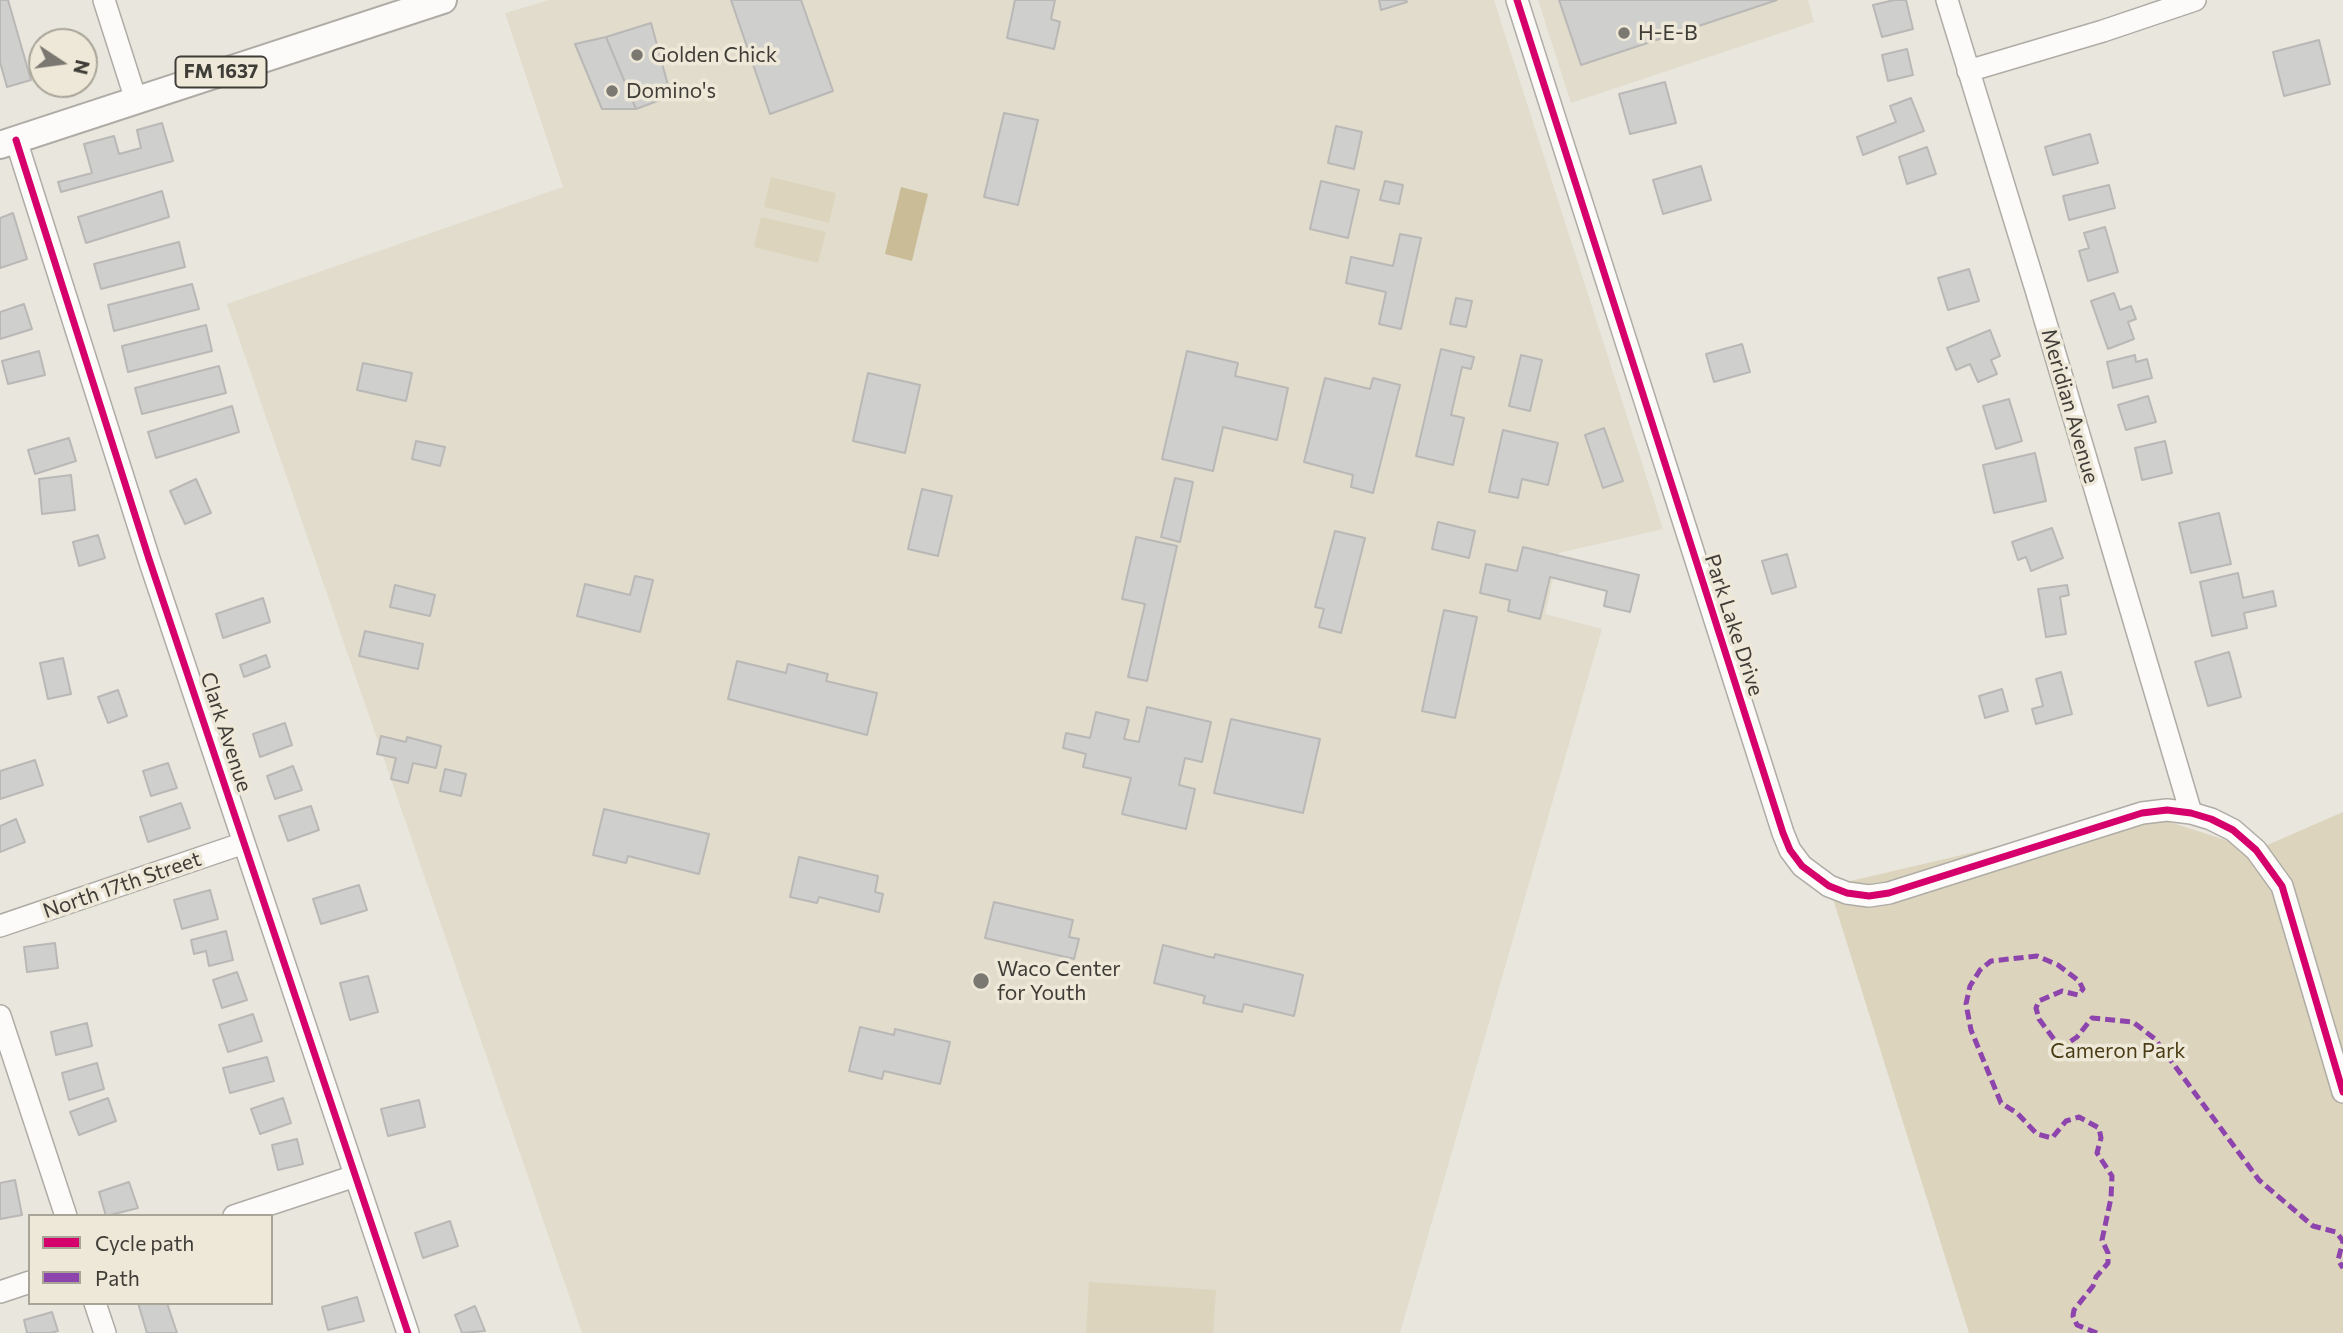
<!DOCTYPE html>
<html>
<head>
<meta charset="utf-8">
<style>
  body { margin:0 }
  #map { position:relative; width:2343px; height:1333px; overflow:hidden; background:#e9e6dd; font-family:Commissioner,sans-serif }
  canvas { display:block }
  .legend { position:absolute; left:28px; top:1214px; width:245px; height:91px; box-sizing:border-box; background:#eee8d8; border:2px solid #a8a498; margin:0; padding:9px 12px; list-style:none; font-size:21px; color:#3f3d37 }
  .legend li { display:flex; align-items:center; gap:14px; height:35px }
  .legend b { width:35px; border:2px solid #a8a498 }
  .north { position:absolute; left:28px; top:28px; width:70px; height:70px; box-sizing:border-box; background:#eee8d8; border:2px solid #a8a498; border-radius:50%; rotate:103deg; font-size:19px; font-weight:700; line-height:28px; text-align:center; color:#3f3d37 }
  .north::after { content:''; display:block; margin:auto; width:24px; height:32px; background:#7a7871; clip-path:polygon(50% 0,100% 100%,50% 72%,0 100%) }
</style>
</head>
<body>
<div id="map">
<canvas width="2343" height="1333"></canvas>
<ul class="legend">
<li><b style="height:9px;background:#d6006c"></b>Cycle path</li>
<li><b style="height:9px;background:#8e44ad"></b>Path</li>
</ul>
<div class="north">N</div>
</div>
<script>
const context = document.querySelector('canvas').getContext('2d');
context.lineJoin = 'round';
function fillPath(path, color) { context.fillStyle = color; context.fill(path, 'evenodd'); }
const toPath = rows => new Path2D(rows.map(r => 'M' + r).join(''));
function strokePath(path, color, width, dash) { context.strokeStyle = color; context.lineWidth = width; context.lineCap = dash ? 'butt' : 'round'; context.setLineDash(dash || []); context.stroke(path); }
function drawText(font, color, halo, rows, align = 'center') {
  context.font = font + ' Commissioner,sans-serif'; context.lineWidth = 7; context.setLineDash([]); context.textBaseline = 'middle'; context.strokeStyle = halo; context.fillStyle = color; for (const [text, x, y, turn = 0] of rows) {
    context.save(); context.translate(x, y); context.rotate((+turn || 0) * Math.PI / 180); context.textAlign = isNaN(turn) ? turn : align; if (halo) context.strokeText(text, 0, 0); context.fillText(text, 0, 0); context.restore();
  }
}
const built = toPath([
  [549,0,1494,0,1663,529,1559,553,1545,614,1602,629,1400,1333,582,1333,227,304,563,187,505,13],
  [1538,0,1808,0,1814,22,1571,103]
]);
const green = toPath([
  [771,177,836,193,829,223,764,207],
  [761,217,826,232,818,263,754,247],
  [2343,812,2343,1333,1969,1333,1829,886,2142,813,2256,850],
  [1089,1282,1216,1290,1213,1333,1086,1333]
]);
const water = toPath([
  [901,187,928,194,912,261,885,254]
]);
const building = toPath([
  [0,0,8,0,31,80,7,87,0,62,0,0],
  [731,0,801,0,833,91,770,114,731,0],
  [1015,0,1055,0,1051,19,1060,22,1054,49,1007,38,1015,0],
  [1379,0,1406,0,1407,2,1381,10,1379,0],
  [1559,0,1777,0,1581,65,1559,0],
  [1894,0,1906,0,1913,29,1882,37,1873,5,1894,0],
  [651,23,671,96,636,109,606,37,651,23],
  [606,37,636,109,602,109,575,44,606,37],
  [2319,40,2330,84,2284,96,2273,52,2319,40],
  [1907,49,1913,75,1888,81,1882,55,1907,49],
  [1665,82,1676,123,1630,134,1619,94,1665,82],
  [1911,98,1924,131,1863,155,1857,137,1896,122,1890,106,1911,98],
  [1004,113,1038,120,1018,205,984,197,1004,113],
  [162,123,173,161,61,192,58,182,92,173,84,144,114,136,119,154,141,148,137,130,162,123],
  [1336,126,1362,132,1354,169,1328,163,1336,126],
  [2090,134,2098,163,2053,175,2045,147,2090,134],
  [1927,147,1936,174,1907,184,1899,157,1927,147],
  [1701,166,1711,200,1663,214,1653,180,1701,166],
  [1321,181,1359,190,1348,238,1310,229,1321,181],
  [1385,181,1403,185,1399,204,1380,200,1385,181],
  [2109,185,2115,208,2069,220,2063,196,2109,185],
  [162,191,169,217,86,243,78,217,162,191],
  [13,213,27,259,0,268,0,218,13,213],
  [2105,227,2118,272,2088,281,2079,251,2089,248,2084,233,2105,227],
  [1400,234,1421,238,1401,329,1379,324,1386,292,1346,283,1351,257,1393,266,1400,234],
  [179,242,185,267,101,289,94,264,179,242],
  [1969,269,1979,301,1948,310,1938,278,1969,269],
  [192,284,199,309,114,331,108,305,192,284],
  [2114,293,2120,310,2131,306,2136,319,2128,322,2134,339,2108,349,2091,301,2114,293],
  [1456,298,1472,301,1466,327,1450,324,1456,298],
  [24,304,32,329,0,339,0,312,24,304],
  [206,325,212,351,128,372,122,346,206,325],
  [1990,330,2000,356,1991,360,1997,374,1978,382,1970,364,1956,370,1947,348,1990,330],
  [1742,344,1750,372,1714,382,1706,354,1742,344],
  [1441,349,1474,357,1471,369,1462,367,1451,415,1464,418,1453,465,1416,456,1441,349],
  [39,351,45,375,8,384,2,361,39,351],
  [1187,351,1238,363,1235,376,1288,388,1277,440,1223,427,1213,471,1162,459,1187,351],
  [1521,355,1542,360,1530,411,1509,406,1521,355],
  [2135,355,2136,362,2147,359,2152,378,2113,388,2107,362,2135,355],
  [363,363,412,373,406,401,357,390,363,363],
  [219,366,226,393,142,414,135,388,219,366],
  [868,373,920,385,905,453,853,441,868,373],
  [1325,378,1370,389,1373,378,1400,385,1373,493,1351,487,1353,475,1304,462,1325,378],
  [2148,396,2156,422,2126,430,2118,405,2148,396],
  [2009,399,2022,441,1996,449,1983,406,2009,399],
  [232,406,239,432,156,458,148,432,232,406],
  [1604,428,1623,481,1603,488,1585,435,1604,428],
  [1503,430,1558,443,1548,485,1522,479,1518,498,1489,492,1503,430],
  [69,438,76,461,35,474,28,450,69,438],
  [416,441,445,447,440,466,412,459,416,441],
  [2165,441,2172,473,2142,480,2135,448,2165,441],
  [2035,453,2046,501,1994,513,1983,465,2035,453],
  [71,475,75,510,42,514,39,479,71,475],
  [1175,478,1193,482,1180,542,1161,537,1175,478],
  [196,479,211,513,185,524,170,491,196,479],
  [922,489,952,496,938,556,908,549,922,489],
  [2219,513,2231,564,2191,573,2179,523,2219,513],
  [1438,522,1475,531,1469,558,1432,549,1438,522],
  [2052,528,2063,558,2031,571,2026,557,2018,560,2012,542,2052,528],
  [1335,531,1365,538,1341,633,1319,627,1324,609,1315,607,1335,531],
  [98,535,105,558,79,566,73,542,98,535],
  [1136,537,1177,546,1147,681,1128,677,1145,604,1122,599,1136,537],
  [1523,547,1639,575,1630,612,1604,606,1607,591,1550,577,1540,619,1508,611,1510,600,1480,593,1486,564,1517,571,1523,547],
  [1787,554,1796,587,1772,594,1762,561,1787,554],
  [2238,573,2243,598,2273,591,2276,606,2244,613,2247,628,2212,636,2200,582,2238,573],
  [635,576,653,580,640,632,577,616,585,584,630,595,635,576],
  [395,585,435,595,430,616,390,607,395,585],
  [2067,585,2069,595,2060,597,2066,634,2046,637,2038,589,2067,585],
  [263,598,270,622,223,638,216,614,263,598],
  [1444,610,1477,617,1455,718,1422,711,1444,610],
  [365,631,423,644,418,669,359,656,365,631],
  [2229,652,2241,697,2208,706,2195,662,2229,652],
  [266,655,270,667,244,677,240,665,266,655],
  [63,658,71,694,48,699,40,663,63,658],
  [737,661,786,673,788,664,828,674,826,681,877,693,867,735,728,699,737,661],
  [2061,672,2072,714,2036,724,2032,709,2043,706,2036,679,2061,672],
  [2002,689,2008,711,1985,718,1979,696,2002,689],
  [118,690,127,716,108,723,98,697,118,690],
  [1147,707,1211,722,1202,762,1185,758,1179,785,1195,789,1186,829,1122,814,1131,778,1083,767,1086,754,1063,748,1066,733,1090,738,1096,712,1129,720,1124,739,1139,742,1147,707],
  [1231,719,1320,739,1303,813,1214,793,1231,719],
  [285,723,292,745,260,757,253,734,285,723],
  [381,736,406,742,407,737,441,746,436,768,413,763,408,783,391,779,396,758,377,754,381,736],
  [35,760,43,785,0,799,0,771,35,760],
  [168,763,177,788,151,796,143,771,168,763],
  [293,766,302,790,275,799,267,776,293,766],
  [445,769,466,774,461,796,440,791,445,769],
  [181,803,190,828,148,842,140,817,181,803],
  [311,806,319,830,288,841,279,816,311,806],
  [604,809,709,834,699,874,628,856,626,863,593,855,604,809],
  [16,819,25,842,0,852,0,826,16,819],
  [799,857,878,876,875,892,883,894,879,912,819,897,817,903,790,897,799,857],
  [359,885,367,910,321,924,313,899,359,885],
  [210,890,218,919,182,929,174,900,210,890],
  [994,902,1073,920,1069,937,1079,939,1074,959,985,938,994,902],
  [226,931,233,960,209,966,206,951,194,954,191,940,226,931],
  [55,943,58,968,27,972,24,947,55,943],
  [1163,945,1214,958,1215,954,1303,975,1294,1016,1244,1004,1242,1012,1203,1003,1205,996,1154,983,1163,945],
  [237,972,247,1000,222,1008,213,980,237,972],
  [368,976,378,1012,350,1020,340,983,368,976],
  [253,1014,262,1041,228,1052,219,1025,253,1014],
  [87,1023,92,1046,56,1055,51,1032,87,1023],
  [860,1027,894,1035,895,1029,950,1042,940,1084,884,1071,882,1079,849,1071,860,1027],
  [267,1057,274,1081,230,1093,223,1068,267,1057],
  [97,1063,104,1089,69,1100,62,1073,97,1063],
  [108,1098,116,1121,79,1135,70,1112,108,1098],
  [283,1098,291,1123,260,1134,251,1109,283,1098],
  [419,1100,425,1127,388,1136,381,1109,419,1100],
  [297,1139,303,1164,278,1170,272,1145,297,1139],
  [15,1180,22,1215,0,1219,0,1183,15,1180],
  [129,1182,138,1208,106,1216,99,1192,129,1182],
  [450,1221,458,1246,423,1258,415,1233,450,1221],
  [357,1297,364,1321,328,1330,322,1307,357,1297],
  [138,1303,167,1303,177,1333,147,1333,138,1303],
  [475,1306,485,1331,462,1333,455,1315,475,1306],
  [52,1312,58,1331,50,1333,27,1333,24,1320,52,1312]
]);
const minor = toPath([
  [104,0,136,100],
  [1517,0,1783,833,1790,850,1802,866,1829,886,1847,893,1869,896,1889,893,2142,813,2167,810,2191,813,2211,819,2233,830,2256,850,2282,886,2343,1092],
  [1947,0,2037,293,2191,813],
  [1968,71,2103,31,2195,0],
  [16,140,149,559,408,1333],
  [0,926,244,843],
  [0,1016,66,1216],
  [234,1216,355,1176],
  [0,1292,30,1282],
  [95,1303,105,1333]
]);
const major = toPath([
  [0,145,443,0]
]);
const quiet = toPath([
  [2097,1333,2077,1325,2073,1316,2074,1310,2093,1286,2096,1277,2108,1263,2108,1253,2102,1240,2111,1198,2112,1176,2097,1153,2101,1138,2099,1128,2079,1117,2066,1121,2052,1138,2037,1134,2017,1113,2001,1103,1971,1030,1966,1004,1970,986,1980,970,1991,961,2037,956,2058,965,2079,981,2083,989,2078,995,2062,991,2039,1001,2036,1008,2039,1019,2056,1042,2065,1045,2077,1037,2092,1018,2133,1022,2155,1039,2259,1180,2313,1226,2336,1232,2343,1241,2338,1260,2343,1268]
]);
const cycleway = toPath([
  [1517,0,1783,833,1790,850,1802,866,1829,886,1847,893,1869,896,1889,893,2142,813,2167,810,2191,813,2211,819,2233,830,2256,850,2282,886,2343,1092],
  [16,140,149,559,408,1333]
]);
const markers = [
  [1624,33,7,"#7a7871"],
  [637,55,7,"#7a7871"],
  [612,91,7,"#7a7871"],
  [981,981,9,"#7a7871"]
];
const shields = [
  [221,72,91]
];
const shieldNames = [
  ["FM 1637",221,72]
];
const poiNames = [
  ["H-E-B",1638,33],
  ["Golden Chick",651,55],
  ["Domino's",626,91],
  ["Waco Center",997,969],
  ["for Youth",997,993]
];
const streetNames = [
  ["Meridian Avenue",2070,406,74],
  ["Park Lake Drive",1734,625,72],
  ["Clark Avenue",226,732,72],
  ["North 17th Street",122,885,-19]
];
const parkNames = [
  ["Cameron Park",2118,1051]
];
fillPath(built, '#e1dccc');
fillPath(green, '#dcd4bd');
fillPath(water, '#cabc96');
fillPath(building, '#cfcfcd');
strokePath(building, '#b9b8b6', 2);
strokePath(minor, '#aeaca5', 24);
strokePath(major, '#aeaca5', 30);
strokePath(minor, '#fcfbfa', 21);
strokePath(major, '#fcfbfa', 26);
strokePath(quiet, '#8e44ad', 5, [10, 5]);
strokePath(cycleway, '#d6006c', 7);
for (const [x, y, r, color] of markers) { const dot = new Path2D(); dot.arc(x, y, r, 0, 2 * Math.PI); context.fillStyle = color; context.fill(dot); strokePath(dot, '#eee8d8', 2.5); }
for (const [x, y, w] of shields) { const box = new Path2D(); box.roundRect(x - w / 2, y - 15.5, w, 31, 5); context.fillStyle = '#eee8d8'; context.fill(box); strokePath(box, '#3f3d37', 2); }
drawText('bold 19px', '#3f3d37', null, shieldNames);
drawText('21px', '#3f3d37', '#eee8d8', poiNames, 'left');
drawText('21px', '#3f3d37', '#eee8d8', streetNames);
drawText('21px', '#4a3c14', '#eee8d8', parkNames);
</script>
</body>
</html>
